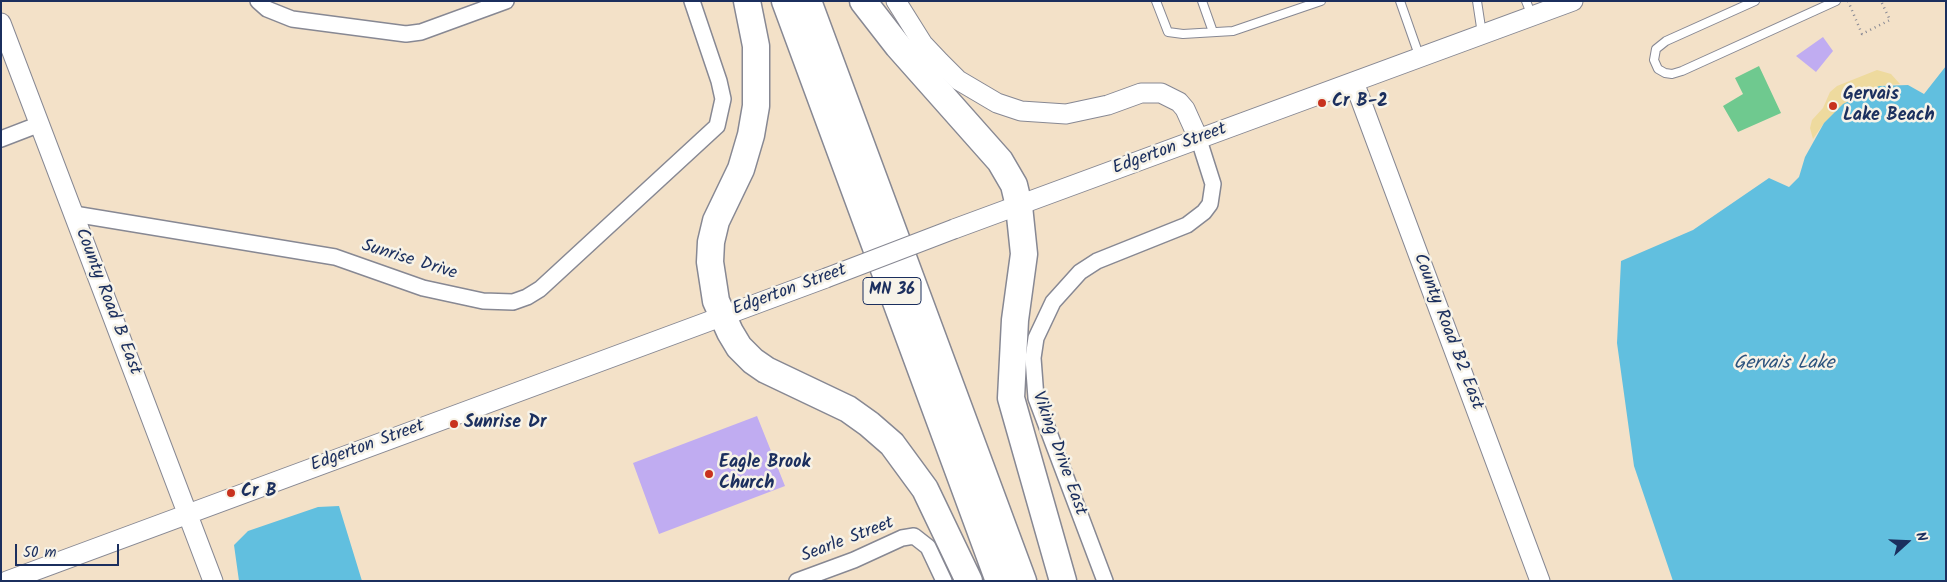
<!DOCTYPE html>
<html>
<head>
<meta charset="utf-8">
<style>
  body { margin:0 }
  #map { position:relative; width:1947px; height:582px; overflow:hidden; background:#f3e1c8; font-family:Kalam,sans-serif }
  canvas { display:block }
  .frame { position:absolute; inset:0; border:2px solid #1b2f5e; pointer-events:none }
  .north { position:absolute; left:1882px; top:517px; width:50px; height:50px; -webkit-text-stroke:4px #f7f3e8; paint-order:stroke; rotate:70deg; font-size:14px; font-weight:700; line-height:20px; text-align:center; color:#1b2f5e }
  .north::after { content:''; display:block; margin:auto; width:18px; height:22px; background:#1b2f5e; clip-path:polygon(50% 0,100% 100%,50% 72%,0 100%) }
  .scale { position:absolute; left:15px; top:544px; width:104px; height:22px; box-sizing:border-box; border:2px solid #1b2f5e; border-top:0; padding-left:6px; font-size:15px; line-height:18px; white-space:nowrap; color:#1b2f5e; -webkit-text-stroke:4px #f7f3e8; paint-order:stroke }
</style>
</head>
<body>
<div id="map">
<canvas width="1947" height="582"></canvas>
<div class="frame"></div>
<div class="north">N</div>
<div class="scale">50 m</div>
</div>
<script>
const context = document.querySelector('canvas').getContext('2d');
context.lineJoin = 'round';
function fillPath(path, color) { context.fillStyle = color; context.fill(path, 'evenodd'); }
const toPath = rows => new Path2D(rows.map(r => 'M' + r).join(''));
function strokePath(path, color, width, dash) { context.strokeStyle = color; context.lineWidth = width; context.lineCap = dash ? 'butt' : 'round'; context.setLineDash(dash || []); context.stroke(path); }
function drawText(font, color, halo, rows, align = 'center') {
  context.font = font + ' Kalam,sans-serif'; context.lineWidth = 5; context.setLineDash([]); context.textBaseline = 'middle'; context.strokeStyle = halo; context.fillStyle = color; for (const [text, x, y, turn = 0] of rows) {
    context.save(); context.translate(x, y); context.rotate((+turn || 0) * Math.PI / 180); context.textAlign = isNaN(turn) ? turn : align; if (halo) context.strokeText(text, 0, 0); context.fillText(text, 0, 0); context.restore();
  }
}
const green = toPath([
  [1759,66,1781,113,1738,132,1723,106,1743,94,1735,78]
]);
const sand = toPath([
  [1877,70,1891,74,1900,84,1879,86,1824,123,1813,139,1810,128,1812,120,1823,108,1830,92,1837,86]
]);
const water = toPath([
  [1946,66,1946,581,1673,581,1634,466,1617,343,1621,261,1693,230,1769,178,1789,187,1799,177,1805,157,1824,123,1843,104,1879,86,1908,85,1924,94],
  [339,506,362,581,239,581,234,545,248,531,318,507]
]);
const building = toPath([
  [1823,37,1833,51,1816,72,1796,56],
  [757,416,785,486,659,534,633,463]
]);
const path = toPath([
  [1848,1,1862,34,1890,20,1881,1]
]);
const service = toPath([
  [1156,1,1168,32,1183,34,1233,31,1321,1],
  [1202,1,1213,32],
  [1400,1,1420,58],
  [1477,1,1482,34],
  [1526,1,1532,16],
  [1755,1,1666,41,1656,49,1654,60,1658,69,1665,73,1672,74,1682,71,1836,1]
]);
const minor = toPath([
  [258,1,267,9,292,19,406,34,421,32,506,1],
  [1,139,40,124],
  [74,214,335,257,423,288,483,301,513,302,527,297,540,289,717,126,723,99,719,81,692,1],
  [797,581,854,560,902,538,914,536,928,547,944,581],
  [1105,581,1036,398,1033,358,1036,338,1053,302,1080,272,1097,261,1187,225,1204,212,1210,204,1213,184,1199,140]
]);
const tertiary = toPath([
  [896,1,923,44,940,62,958,80,997,103,1021,111,1066,114,1108,105,1141,93,1161,93,1179,102,1185,109,1199,140],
  [1,23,213,581],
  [1354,82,1540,581],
  [954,229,1573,1],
  [7,581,826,278]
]);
const motorway = toPath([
  [747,1,756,46,756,106,751,135,741,169,716,221,711,242,710,262,716,301,730,332,739,347,753,361,766,370,848,409,869,424,892,444,925,489,969,581],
  [785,1,999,581],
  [808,1,1023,581],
  [863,1,898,46,1000,161,1014,185,1019,206,1024,254,1015,320,1011,398,1063,581]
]);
const tertiaryBridge = toPath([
  [826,278,954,229]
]);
const markers = [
  [1322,103,5,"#c8321e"],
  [1833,106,5,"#c8321e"],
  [454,424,5,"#c8321e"],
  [709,474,5,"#c8321e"],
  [231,493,5,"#c8321e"]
];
const shields = [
  [892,291,58]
];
const shieldNames = [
  ["MN 36",892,291]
];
const poiNames = [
  ["Gervais",1843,96],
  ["Lake Beach",1843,117],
  ["Cr B-2",1332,103],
  ["Sunrise Dr",464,424],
  ["Eagle Brook",719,464],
  ["Church",719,485],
  ["Cr B",241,493]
];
const streetNames = [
  ["Edgerton Street",1170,150,-20],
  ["Sunrise Drive",409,261,17],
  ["Edgerton Street",790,291,-20],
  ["County Road B East",107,302,69],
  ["County Road B2 East",1447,332,69],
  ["Edgerton Street",368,447,-20],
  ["Viking Drive East",1058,454,70],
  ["Searle Street",848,541,-21]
];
const waterNames = [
  ["Gervais Lake",1784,365]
];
fillPath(green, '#6fc98f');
fillPath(sand, '#eeda9e');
fillPath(water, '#61bfdf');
fillPath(building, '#c0acf1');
strokePath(service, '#878893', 10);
strokePath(minor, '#878893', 18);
strokePath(tertiary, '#878893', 21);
strokePath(motorway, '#878893', 29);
strokePath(path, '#878893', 2.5, [1, 4]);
strokePath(service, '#fff', 8);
strokePath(minor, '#fff', 15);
strokePath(tertiary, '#fff', 19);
strokePath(motorway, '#fff', 26);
strokePath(tertiaryBridge, '#878893', 21, []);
strokePath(tertiaryBridge, '#fff', 19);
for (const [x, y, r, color] of markers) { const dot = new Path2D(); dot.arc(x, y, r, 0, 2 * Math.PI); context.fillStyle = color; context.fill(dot); strokePath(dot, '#f7f3e8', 2); }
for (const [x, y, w] of shields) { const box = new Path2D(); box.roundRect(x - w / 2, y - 13.5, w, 27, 4); context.fillStyle = '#f7f3e8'; context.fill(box); strokePath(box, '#1b2f5e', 1); }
drawText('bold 16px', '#1b2f5e', null, shieldNames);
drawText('bold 18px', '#1b2f5e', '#f7f3e8', poiNames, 'left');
drawText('18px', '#1b2f5e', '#f7f3e8', streetNames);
drawText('italic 19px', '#2c537e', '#f7f3e8', waterNames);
</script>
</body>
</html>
